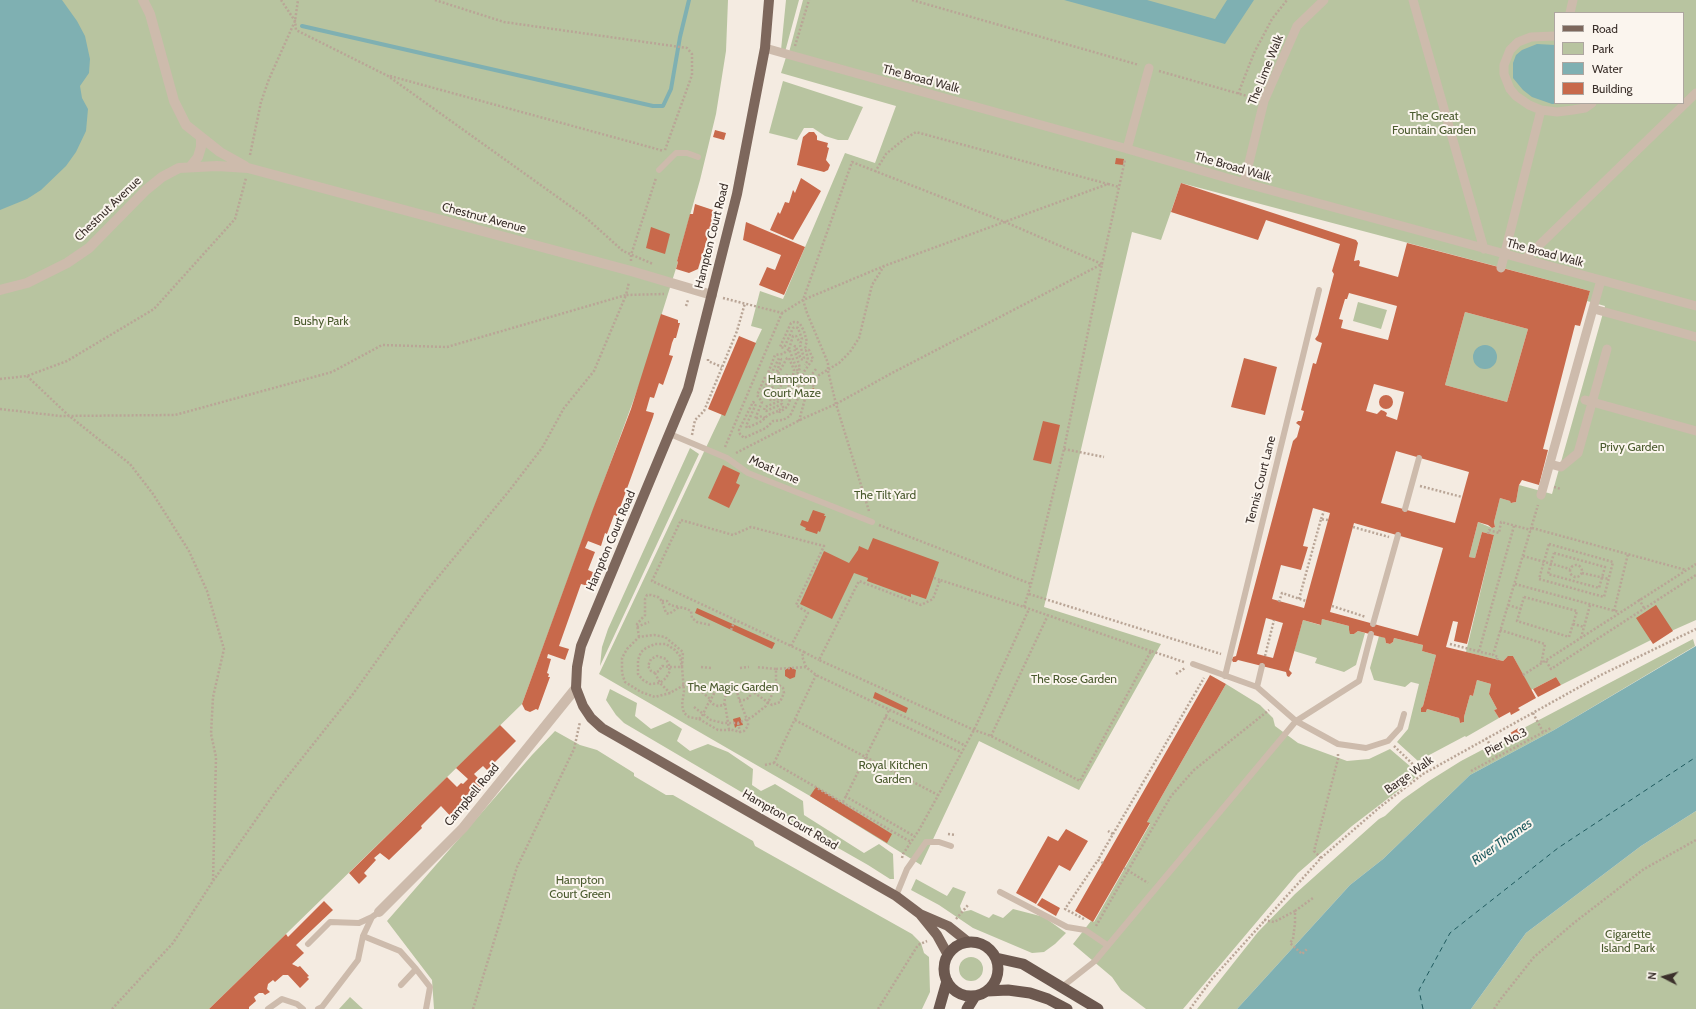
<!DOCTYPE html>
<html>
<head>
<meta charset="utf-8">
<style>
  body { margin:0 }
  #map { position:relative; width:1696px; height:1009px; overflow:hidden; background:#f4ebe1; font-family:Cabin,sans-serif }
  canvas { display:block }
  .legend { position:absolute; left:1554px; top:12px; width:130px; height:92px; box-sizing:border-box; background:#fbf5ee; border:1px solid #aea6a0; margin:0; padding:5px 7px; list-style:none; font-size:12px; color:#3b302b }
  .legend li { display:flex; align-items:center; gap:8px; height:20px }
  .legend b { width:20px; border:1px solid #aea6a0 }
  .north { position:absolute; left:1644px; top:957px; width:40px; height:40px; -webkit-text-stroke:3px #fbf5ee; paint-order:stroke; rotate:276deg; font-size:11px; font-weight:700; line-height:16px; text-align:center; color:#3b302b }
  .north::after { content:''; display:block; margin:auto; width:14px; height:18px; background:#3b302b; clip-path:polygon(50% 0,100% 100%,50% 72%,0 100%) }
</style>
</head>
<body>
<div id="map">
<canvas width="1696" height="1009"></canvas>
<ul class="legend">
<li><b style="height:5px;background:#7d675c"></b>Road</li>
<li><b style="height:11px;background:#b8c4a0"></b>Park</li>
<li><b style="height:11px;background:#7fb0b2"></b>Water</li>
<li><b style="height:11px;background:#c8694b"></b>Building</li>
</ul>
<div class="north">N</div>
</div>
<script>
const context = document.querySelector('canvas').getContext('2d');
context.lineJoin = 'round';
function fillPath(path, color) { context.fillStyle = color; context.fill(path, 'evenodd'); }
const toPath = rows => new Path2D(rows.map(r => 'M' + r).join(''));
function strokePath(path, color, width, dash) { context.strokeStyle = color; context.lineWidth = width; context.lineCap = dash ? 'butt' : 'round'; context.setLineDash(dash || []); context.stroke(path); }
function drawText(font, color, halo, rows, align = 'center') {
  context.font = font + ' Cabin,sans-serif'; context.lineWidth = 4; context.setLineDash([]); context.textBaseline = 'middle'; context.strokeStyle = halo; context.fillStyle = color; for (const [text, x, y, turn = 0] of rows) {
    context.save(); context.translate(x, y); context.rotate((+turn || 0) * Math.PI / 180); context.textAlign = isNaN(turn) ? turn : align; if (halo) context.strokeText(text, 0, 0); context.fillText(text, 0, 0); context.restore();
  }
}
const green = toPath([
  [0,0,728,0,726,51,716,114,700,180,677,261,678,262,642,377,522,704,209,1009,0,1009],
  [786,0,799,0,785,52,781,50],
  [803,0,1696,0,1696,620,1651,640,1561,685,1556,677,1531,690,1513,656,1507,657,1503,661,1466,652,1494,535,1482,532,1475,558,1469,557,1478,522,1492,528,1495,527,1494,522,1500,498,1510,501,1512,503,1516,502,1519,485,1552,494,1605,306,1587,301,1590,291,1181,183,1161,240,1132,232,1044,607,1161,644,1079,790,979,741,921,865,810,796,599,674,762,329,751,326,760,291,783,299,845,153,875,163,896,106,781,73,787,54,788,56],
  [1555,13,1683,13,1683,103,1555,103],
  [783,81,863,107,848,140,838,140,825,136,813,128,804,128,797,140,769,133],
  [1358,302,1387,310,1381,329,1353,321],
  [1465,312,1528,329,1507,402,1445,385],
  [690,448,699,454,600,666,602,647,608,629],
  [1322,619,1349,626,1349,630,1351,634,1354,634,1358,631,1365,633,1356,665,1344,672,1315,663,1317,658,1294,651,1303,620,1320,625],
  [1379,636,1385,638,1386,643,1390,644,1393,642,1394,638,1423,645,1422,651,1436,655,1423,706,1421,708,1421,712,1426,712,1427,709,1459,718,1460,723,1464,722,1464,717,1470,695,1473,696,1477,680,1491,684,1489,694,1497,709,1494,710,1499,718,1466,737,1465,736,1418,761,1397,742,1408,729,1419,684,1411,682,1405,687,1374,680,1370,668],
  [1693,639,1695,646,1554,730,1470,775,1383,859,1350,885,1237,1009,1197,1009,1258,932,1295,894,1379,819,1385,816,1402,800,1429,781,1461,761],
  [1226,684,1260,705,1273,718,1275,726,1298,743,1347,761,1369,759,1390,749,1411,767,1416,777,1352,826,1298,873,1183,1009,1146,1009,1121,990,1112,977,1073,944,1091,921,1094,922,1150,824,1147,822],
  [610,689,637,703,635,716,651,729,670,721,682,729,677,741,690,751,708,744,728,752,753,769,752,785,761,791,775,784,803,801,804,815,864,853,879,844,893,854,894,879,890,879,868,865,782,816,624,723,616,715,606,700],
  [555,731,580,745,597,750,634,773,634,776,666,795,673,795,753,841,755,846,912,934,921,943,924,953,929,957,930,992,922,1009,434,1009,432,980,387,921,532,755],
  [1696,811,1696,1009,1471,1009,1526,933,1641,846],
  [916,879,947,896,953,887,966,892,960,906,962,912,971,910,989,918,993,914,1003,918,1013,909,1044,917,1066,933,1055,944,1044,952,1032,953,973,928,939,905,911,890],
  '959 969a12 12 0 1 1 24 0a12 12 0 1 1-24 0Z',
  [350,997,363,1009,339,1009]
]);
const water = toPath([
  [0,0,62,0,77,21,85,36,90,59,89,73,80,86,82,98,88,109,86,131,76,152,66,166,41,190,27,199,0,210],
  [1064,0,1147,0,1215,19,1227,0,1254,0,1225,44],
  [1537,44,1555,45,1555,103,1570,103,1552,104,1532,97,1523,90,1513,78,1513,63,1516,55,1522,50],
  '1473 357a12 12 0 1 1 24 0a12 12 0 1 1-24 0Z',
  [1696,646,1696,811,1641,846,1526,933,1471,1009,1237,1009,1350,885,1383,859,1470,775,1554,730]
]);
const stream = toPath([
  [302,26,653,106,663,106,671,89,680,37,689,0]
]);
const ferry = toPath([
  [1423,1009,1419,990,1450,933,1558,848,1696,757]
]);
const building = toPath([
  [715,130,726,133,724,140,713,137],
  [809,132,814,132,817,136,817,140,828,143,827,147,829,148,826,160,830,165,828,170,824,172,797,165,803,137],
  [1116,158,1124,159,1123,165,1115,164],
  [801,178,821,191,793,240,770,230,778,212,780,214,785,202,789,203,793,190,795,193],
  [1181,183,1356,240,1358,243,1354,261,1359,260,1360,262,1359,266,1398,277,1407,243,1590,291,1580,326,1575,325,1543,449,1548,450,1539,485,1522,480,1519,485,1516,502,1511,503,1510,501,1500,498,1494,522,1495,527,1492,528,1488,525,1478,522,1469,557,1475,558,1482,532,1494,535,1467,644,1454,641,1458,622,1453,621,1446,647,1503,661,1508,656,1513,656,1536,698,1518,708,1520,710,1511,715,1510,712,1499,718,1494,710,1497,709,1489,694,1491,684,1477,680,1473,696,1470,695,1464,717,1464,722,1460,723,1459,718,1427,709,1426,712,1421,712,1421,708,1423,706,1436,655,1422,651,1423,645,1394,638,1393,642,1390,644,1386,643,1385,638,1358,631,1354,634,1350,634,1349,630,1349,626,1322,619,1321,625,1303,620,1289,670,1292,673,1289,677,1287,676,1286,672,1238,660,1236,662,1233,662,1232,660,1233,657,1236,656,1293,441,1297,437,1300,426,1296,423,1298,421,1301,421,1304,411,1301,410,1313,363,1316,364,1322,343,1317,341,1315,339,1318,335,1334,274,1332,271,1340,244,1266,220,1258,240,1171,212],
  [1349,293,1397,306,1388,340,1341,328,1343,320,1339,319,1345,299,1347,299],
  [1465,312,1528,329,1507,402,1445,385],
  [1374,384,1404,392,1397,420,1386,416,1387,413,1384,411,1381,410,1377,414,1366,411],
  [1396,451,1469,472,1455,523,1381,503],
  [1313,508,1330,513,1304,608,1272,599,1281,565,1301,570,1308,547,1303,546],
  [1354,523,1443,548,1418,636,1330,612],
  [1266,618,1283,623,1273,658,1257,654],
  [695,204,713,210,711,219,713,220,698,269,689,273,676,269,678,262,677,261,690,214,693,214],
  [746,222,805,247,784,295,759,285,767,267,775,270,781,255,743,240],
  [651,227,670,234,665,254,646,248],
  [661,314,678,320,678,323,680,323,676,338,674,338,672,343,669,355,673,356,663,385,659,383,654,398,650,397,646,411,654,413,653,417,617,516,614,515,607,534,605,533,601,546,588,541,585,548,595,552,588,570,595,573,588,586,581,584,559,646,569,649,565,660,548,654,547,658,551,659,547,673,549,674,548,677,550,677,538,710,536,709,530,712,525,710,522,704,593,509,631,409],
  [739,336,756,343,725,416,708,409],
  [1244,358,1277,367,1265,415,1231,407],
  [813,388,818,391,815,395,810,392],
  '1379 402a7 7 0 1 1 14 0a7 7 0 1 1-14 0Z',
  [1043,421,1060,425,1051,464,1033,460],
  [723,465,740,473,736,483,740,485,729,508,708,498],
  [813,510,825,514,824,516,826,516,820,532,818,531,817,534,805,530,806,528,800,525,802,520,808,522],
  [873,538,939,562,926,599,911,594,911,597,867,581,868,578,854,573,832,619,800,604,824,551,849,563,858,550,859,546,868,550],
  [1656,605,1673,631,1653,644,1636,618],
  [697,608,775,643,772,649,695,613],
  [790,667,796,670,795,677,790,679,785,676,785,670],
  [1210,675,1226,684,1147,822,1150,823,1093,922,1075,911],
  [1556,677,1561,685,1538,697,1533,689],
  [875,692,908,708,906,713,873,698],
  [740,717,743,725,737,726,735,728,733,719],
  [500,725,516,741,487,770,483,766,474,774,486,786,468,804,470,806,455,821,441,806,421,826,422,828,389,860,380,853,374,858,376,860,364,873,367,876,359,884,349,873,447,777,457,787,461,783,463,784,468,779,456,768],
  [1520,727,1523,732,1510,740,1507,735],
  [816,787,892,834,887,843,810,796],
  [1066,829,1088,841,1070,871,1059,865,1036,904,1016,893,1048,836,1058,841],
  [1042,898,1060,908,1056,916,1037,905],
  [324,901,333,910,296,945,304,953,292,964,298,967,300,966,309,976,307,977,309,979,300,988,288,975,283,975,275,982,273,980,268,984,267,989,270,992,265,995,263,993,259,993,254,997,256,1001,249,1007,249,1009,209,1009,286,934,288,937]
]);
const path = toPath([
  [281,0,295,21,296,30,388,76,584,216,623,251,653,264],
  [435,0,504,22,687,48,692,54,692,75,665,150],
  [912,0,1139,65],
  [795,46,809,0],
  [1159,71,1254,98],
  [390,76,664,151],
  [1238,94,1254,53,1272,19,1287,0],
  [250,155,261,102,269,79,295,21,298,0],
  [875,172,886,154,903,140,916,132,1108,184],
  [631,261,631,255,656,178],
  [723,298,782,313,803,300,884,266,1108,184,1119,187],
  [686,306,688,300],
  [789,349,793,336,796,336,800,343],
  [708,359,708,361,722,367],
  [816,369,806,382,813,386,819,375,839,363,850,352,859,338,872,285,884,266],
  [771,374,768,373,775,355,783,354,789,349,798,372],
  [27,376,68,415,130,464,153,494,189,551,207,591,224,649,213,697,211,734,216,757,213,881],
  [765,377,757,395,762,402,755,419,762,416,765,418],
  [0,379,27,376,67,361,154,309,235,219,246,178],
  [801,383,803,373,813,359,809,350,806,350,808,360,805,365],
  [778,390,783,383],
  [788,394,782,400,765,407,764,410,766,411,782,404,783,407,778,411,780,412,787,407,789,403,792,392,787,389,778,399,771,400,767,398,775,382,774,380,771,380,765,393,763,395,762,393,779,358,781,359,776,375,778,374,787,358,789,358,794,370,792,380,794,380,800,368,794,348,795,346,796,347,801,359,803,360,804,358,800,345,802,339,798,328,795,327,793,328,784,348,780,347,791,323,794,322,797,322,800,324,804,331,807,342,805,346,806,350],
  [0,409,60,416,175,415,332,372,382,345,447,347,626,295,629,282],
  [778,411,768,415,762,421,747,428,746,426,756,404,753,402,739,430,740,434,744,438,766,428,773,421,783,420,790,416,804,385,801,383,797,389,783,383,787,374],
  [799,421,806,395,800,393],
  [692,435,695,420,704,411,737,331,745,303],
  [725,447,782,313],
  [1064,449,1104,457],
  [736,453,804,418,836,404,892,373,1102,264,1125,160],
  [1420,486,1462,497],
  [1554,487,1561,489],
  [869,511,836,404,828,371,828,363,807,313,803,300,852,162,1005,222,1102,264,1064,449,1031,584,1024,607],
  [1321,519,1324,511],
  [879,525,1031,584],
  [1353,527,1389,537],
  [1532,528,1686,570],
  [1488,534,1489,530,1499,533,1501,522,1531,530],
  [1549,544,1613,562,1604,597,1539,579,1549,544],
  [1554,553,1605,567,1599,588,1548,574,1554,553],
  [1523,556,1570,569],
  '1570 571a6 6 0 1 1 12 0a6 6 0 1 1-12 0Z',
  [1582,573,1609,579],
  [934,578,940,580],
  [1515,584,1619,612],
  [1029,594,1221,654],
  [1524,597,1577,611,1569,637,1517,621,1524,597],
  [1299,599,1321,519,1328,520],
  [1639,599,1644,608],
  [662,601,667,601,670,605,679,607],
  [1279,602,1282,593,1306,601],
  [1508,605,1521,609],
  [1332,606,1366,617],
  [1614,611,1628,554],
  [1573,624,1584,627],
  [637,627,649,622],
  [731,630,735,620],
  [1500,630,1545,644,1541,664],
  [639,637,637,624,645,615,645,599,647,595,651,595,658,597,662,601,666,613,669,614,679,607,687,609,691,611,692,618,697,622,710,625],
  [1581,638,1590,605],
  [1450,644,1493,655],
  [791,646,808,613,796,605,824,546,751,527,733,535,681,520,652,581,791,646,804,652],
  [1151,651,1024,607,940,580,933,599,921,605,859,581,819,660,974,730,991,736,1080,781,1151,651,1184,662],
  [1479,651,1514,526],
  [1265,656,1274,620],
  [1497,660,1498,657,1493,655,1538,505],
  [1546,661,1551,669,1696,575],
  [701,667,711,668],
  [806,667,802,656,804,652,819,660],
  [740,668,749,667],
  [776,669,806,667,816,675,964,745],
  [655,673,660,683,670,693],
  [1176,674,1185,668],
  [1523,675,1696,564],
  [684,685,670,693,655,697,641,692,625,682,622,673,622,658,627,649,639,637,654,635,665,637,683,652,682,667,669,667,662,666,659,671,655,673,651,671,648,666,651,659,657,656,666,659,669,665,669,667,670,671,666,678,660,683,650,684,643,680,638,674,638,660,641,652,646,648,655,644,666,644,675,650,680,656,682,667,684,691,682,705,684,713,689,717,699,719,702,716,710,700,713,696,715,691,720,689,726,691,724,705,718,706,713,704,711,702,709,698,702,692],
  [739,700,745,700,750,697,750,690],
  [725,704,729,729,740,732,744,731,748,726,748,722,739,699,735,685,743,685,772,705,780,702,784,693,783,688,776,683,776,669,756,667],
  [1533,713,1543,732],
  [885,717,961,752],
  [699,719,718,730,731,730],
  [795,720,938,795],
  [738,723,740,732],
  [991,736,1048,615],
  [1486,738,1497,757],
  [1394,746,1423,774],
  [774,763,816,675],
  [765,765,774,763,911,842],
  [1471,771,1551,728],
  [845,796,914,836],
  [843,802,889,710],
  [948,834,956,835],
  [1113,834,1204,678],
  [902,858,903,854,919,830,974,730,1029,609],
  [1321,858,1314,851,1338,759,1338,753],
  [1103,863,1098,860,1113,834,1108,831],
  [1124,868,1148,883],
  [1295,911,1313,898],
  [956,919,968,905],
  [1084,919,1065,909,1098,860],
  [1264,920,1274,922,1295,911,1295,923,1293,939,1290,943,1302,954,1308,948],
  [1096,926,1171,796,1194,770,1269,710],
  [112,1009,173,943,213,881,276,791,353,694,425,593,509,491,542,448,564,408,594,371,626,295,664,294],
  [473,1009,517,867,574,749,580,722],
  [878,1009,918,945,927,941],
  [1190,1009,1212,979,1321,858,1380,807,1423,774,1601,675,1696,629],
  [1494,1009,1500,1000,1534,957,1575,922,1644,869,1696,840]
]);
const service = toPath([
  [659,170,676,153,687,153,698,157],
  [670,434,727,458,748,473,872,522],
  [1405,509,1419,458],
  [1373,624,1398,535],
  [1371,634,1359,681,1296,721,1338,744,1366,748,1388,741,1400,728,1404,714],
  [1225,676,1319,290],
  [1257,687,1262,666],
  [1000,892,1067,927,1085,930,1107,945],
  [896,896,907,869,926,842,939,842,951,846],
  [363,936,400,951,416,969,401,985],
  [308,944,330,922,359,923,372,917],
  [416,969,430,987,426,1009],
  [1062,987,1095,961,1296,721,1257,687,1193,664],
  [268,1009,282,999,297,1004,303,1009],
  [318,1009,322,1007,358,960,363,936,372,917,379,912]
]);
const pedestrian = toPath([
  [1413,0,1484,249],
  [1570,13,1573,0],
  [765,48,1124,148,1244,183,1696,306],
  [1541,110,1557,112,1573,110,1585,108,1592,103],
  [1127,149,1149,68],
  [1244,183,1264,101,1297,26,1324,0],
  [1525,259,1696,93],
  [1501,268,1541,110,1529,105,1516,96,1510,89,1504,74,1504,65,1510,50,1518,42,1531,37,1555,36],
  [1594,309,1696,337],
  [1585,400,1696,431],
  [1550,464,1561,467,1578,453,1607,349],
  [1541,495,1601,280]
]);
const minor = toPath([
  [143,0,150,14,174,101,186,125,220,152,245,166],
  [190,167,198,157,201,147,201,138],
  [0,290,27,283,67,263,89,248,146,190,162,177,179,168,217,166,248,168,631,271,712,295],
  [379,912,463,828,576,688]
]);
const primary = toPath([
  [769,0,765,48,737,194,688,389,581,646,577,667,576,688,583,706,591,718,602,728,896,896,920,914,937,935,948,955],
  [920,914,948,926,968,942]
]);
const trunk = toPath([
  '944 969a27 27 0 1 1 54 0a27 27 0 1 1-54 0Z',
  [996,958,1023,964,1098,1009],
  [987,991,1008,990,1030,993,1048,999,1067,1009],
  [939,1009,947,981],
  [967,1009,975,996]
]);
const pathBridge = toPath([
  [694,707,711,720,723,723,738,723,752,717,766,706,773,693]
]);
const streetNames = [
  ["The Lime Walk",1266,70,-68],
  ["The Broad Walk",921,79,15],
  ["The Broad Walk",1233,167,16],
  ["Chestnut Avenue",108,209,-44],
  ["Chestnut Avenue",484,218,15],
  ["Hampton Court Road",712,236,-76],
  ["The Broad Walk",1545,253,15],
  ["Moat Lane",774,470,24],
  ["Tennis Court Lane",1261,480,-76],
  ["Hampton Court Road",611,541,-67],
  ["Pier No.3",1506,742,-28],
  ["Barge Walk",1409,775,-35],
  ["Campbell Road",472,795,-50],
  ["Hampton Court Road",790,820,30]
];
const parkNames = [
  ["The Great",1434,116],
  ["Fountain Garden",1434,130],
  ["Bushy Park",321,321],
  ["Hampton",792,379],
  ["Court Maze",792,393],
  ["Privy Garden",1632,447],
  ["The Tilt Yard",885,495],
  ["The Rose Garden",1074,679],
  ["The Magic Garden",733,687],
  ["Royal Kitchen",893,765],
  ["Garden",893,779],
  ["Hampton",580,880],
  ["Court Green",580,894],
  ["Cigarette",1628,934],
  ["Island Park",1628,948]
];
const waterNames = [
  ["River Thames",1502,842,-35]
];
fillPath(green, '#b8c4a0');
fillPath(water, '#7fb0b2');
strokePath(stream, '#7fb0b2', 4);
strokePath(ferry, '#1f5a5e', 1, [5, 4]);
fillPath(building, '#c8694b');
strokePath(path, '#b9a596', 2.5, [2, 2]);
strokePath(service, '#cdbbac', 6);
strokePath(pedestrian, '#cdbbac', 9);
strokePath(minor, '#cdbbac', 10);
strokePath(primary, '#7d675c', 10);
strokePath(trunk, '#6c584f', 11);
strokePath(pathBridge, '#b9a596', 2.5, [2, 2]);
drawText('12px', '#3b302b', '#fbf5ee', streetNames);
drawText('12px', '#4a5a2e', '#fbf5ee', parkNames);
drawText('italic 13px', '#1f5a5e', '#fbf5ee', waterNames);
</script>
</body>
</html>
